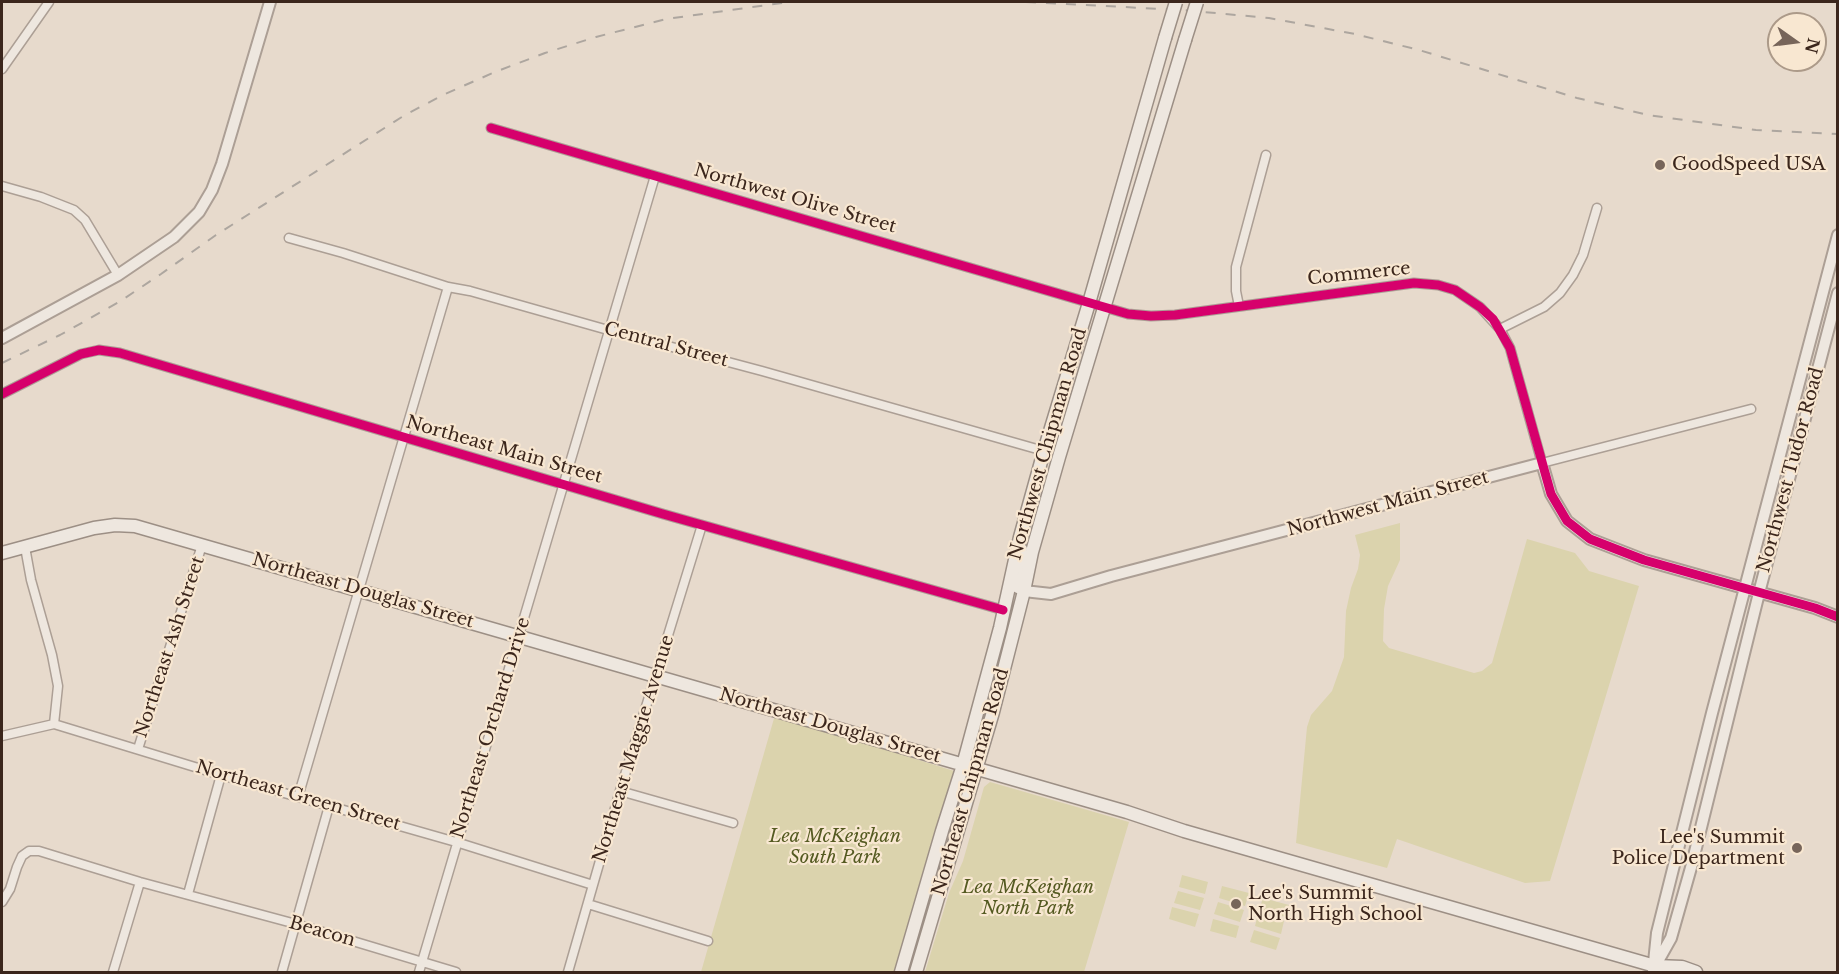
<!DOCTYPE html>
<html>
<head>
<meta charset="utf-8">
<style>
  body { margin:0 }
  #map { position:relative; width:1839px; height:974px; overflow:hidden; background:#e7dacc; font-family:"Libre Baskerville",serif }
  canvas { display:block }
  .frame { position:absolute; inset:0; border:3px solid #3b261c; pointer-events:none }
  .north { position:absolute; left:1767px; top:12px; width:60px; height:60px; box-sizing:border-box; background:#f8e7d1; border:2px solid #ac9a89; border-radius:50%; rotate:104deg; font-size:16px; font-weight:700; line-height:24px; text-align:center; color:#3b261c }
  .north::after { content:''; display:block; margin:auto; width:21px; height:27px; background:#77655a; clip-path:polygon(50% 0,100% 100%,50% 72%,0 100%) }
</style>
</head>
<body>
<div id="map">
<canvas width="1839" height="974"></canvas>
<div class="frame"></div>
<div class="north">N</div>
</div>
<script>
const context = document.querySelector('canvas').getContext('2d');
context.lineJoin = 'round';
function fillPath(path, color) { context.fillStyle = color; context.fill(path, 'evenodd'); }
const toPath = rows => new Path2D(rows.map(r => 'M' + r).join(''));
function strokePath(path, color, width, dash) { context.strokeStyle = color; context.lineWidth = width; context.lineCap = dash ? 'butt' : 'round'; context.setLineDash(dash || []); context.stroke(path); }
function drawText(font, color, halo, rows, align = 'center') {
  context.font = font + ' "Libre Baskerville",serif'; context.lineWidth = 4.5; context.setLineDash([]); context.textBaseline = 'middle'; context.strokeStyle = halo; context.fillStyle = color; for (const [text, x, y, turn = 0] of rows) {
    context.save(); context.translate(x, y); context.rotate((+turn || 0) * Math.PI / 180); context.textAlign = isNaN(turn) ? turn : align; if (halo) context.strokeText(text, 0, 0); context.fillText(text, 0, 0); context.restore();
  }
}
const green = toPath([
  [1400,523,1400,560,1388,586,1384,609,1383,641,1389,648,1474,673,1482,671,1492,663,1527,539,1575,553,1589,571,1639,586,1550,881,1525,883,1397,839,1387,868,1296,843,1307,727,1311,715,1332,691,1344,657,1346,611,1351,588,1358,569,1360,555,1355,535],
  [775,715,954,771,896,972,701,972],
  [990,782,1129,822,1084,972,925,972,949,893,963,861,984,787],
  [1182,875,1208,882,1205,894,1179,887],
  [1222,886,1249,893,1245,906,1219,898],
  [1178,891,1204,898,1200,910,1174,903],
  [1263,898,1289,905,1286,917,1259,910],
  [1218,902,1244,910,1240,922,1214,914],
  [1172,907,1199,914,1195,927,1169,919],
  [1258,914,1284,921,1281,934,1255,926],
  [1213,919,1239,926,1236,938,1210,931],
  [1254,930,1280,938,1276,950,1250,942]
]);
const minor = toPath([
  [2,69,49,2],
  [491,128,1128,314,1151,316,1175,315,1414,283,1438,285,1455,290,1480,307,1500,329,1510,348,1542,463,1751,409],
  [2,186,41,197,74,210,85,220,118,275],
  [289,238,343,253,448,287,470,291,608,330,762,371,1044,451],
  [1239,306,1236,291,1236,267,1266,155],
  [1500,329,1544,307,1560,293,1573,275,1583,255,1597,208],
  [2,394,81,354,99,350,120,353,663,514,1003,610],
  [25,547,31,580,52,655,58,686,54,724],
  [2,736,54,724,221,775,456,842,593,885],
  [138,749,202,545],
  [620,791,733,823],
  [298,797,448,287],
  [188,894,221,775],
  [2,902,10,889,17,867,22,856,29,851,39,851,140,882,296,924,456,972],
  [588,904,708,941],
  [113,972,140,882],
  [282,972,329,806],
  [419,972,655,176],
  [568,972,620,791,702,525]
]);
const tertiary = toPath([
  [2,338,118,275,174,237,199,212,212,190,222,164,270,2],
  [1022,549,1016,587,1024,591,1051,594,1111,576,1542,463,1551,494,1567,521,1590,539,1644,560,1815,608,1838,617],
  [1657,963,1671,938,1692,864,1759,593,1838,293],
  [1653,972,1657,933,1712,713,1838,235]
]);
const secondary = toPath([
  [2,553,94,528,115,525,135,526,1127,812,1184,831,1655,966,1682,967,1696,972],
  [901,972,942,831,963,765,1000,628,1020,537,1044,451,1089,303,1165,38],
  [916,972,993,712,1024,591,1032,552,1059,457,1185,40]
]);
const rail = toPath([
  [1026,2,1182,10,1269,18,1355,34,1419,50,1577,98,1648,115,1756,130,1838,134],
  [2,363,60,335,119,302,161,274,216,235,405,115,445,94,495,72,545,53,596,37,666,19,789,2]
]);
const secondaryBridge = toPath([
  [1165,38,1176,2],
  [1185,40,1197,2]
]);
const cycleway = toPath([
  [491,128,1128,314,1151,316,1175,315,1414,283,1438,285,1455,290,1480,307,1493,319,1510,348,1551,494,1567,521,1590,539,1644,560,1815,608,1838,617],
  [2,394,81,354,99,350,120,353,663,514,1003,610]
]);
const markers = [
  [1660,165,6,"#77655a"],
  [1797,848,6,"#77655a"],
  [1236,904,6,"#77655a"]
];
const poiNames = [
  ["GoodSpeed USA",1672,165],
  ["Lee's Summit",1785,838,"right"],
  ["Police Department",1785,859,"right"],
  ["Lee's Summit",1248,894],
  ["North High School",1248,915]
];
const streetNames = [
  ["Northwest Olive Street",795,199,16],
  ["Commerce",1359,274,-6],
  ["Central Street",666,345,15],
  ["Northwest Chipman Road",1048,444,-74],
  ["Northeast Main Street",504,450,16],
  ["Northwest Tudor Road",1791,470,-75],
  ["Northwest Main Street",1388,504,-15],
  ["Northeast Douglas Street",363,591,16],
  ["Northeast Ash Street",170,647,-72],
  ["Northeast Douglas Street",830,726,16],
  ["Northeast Orchard Drive",491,728,-73],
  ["Northeast Maggie Avenue",634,749,-73],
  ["Northeast Chipman Road",971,782,-74],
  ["Northeast Green Street",298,796,16],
  ["Beacon",322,932,16]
];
const parkNames = [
  ["Lea McKeighan",835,837],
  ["South Park",835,858],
  ["Lea McKeighan",1028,888],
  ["North Park",1028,909]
];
fillPath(green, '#dbd3ad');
strokePath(minor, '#ac9f95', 11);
strokePath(tertiary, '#ac9f95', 14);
strokePath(secondary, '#9c8f85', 15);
strokePath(minor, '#eee7df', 8);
strokePath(tertiary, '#eee7df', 10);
strokePath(secondary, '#eee7df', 12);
strokePath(rail, '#ada69f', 2, [10, 10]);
strokePath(secondaryBridge, '#9c8f85', 15, []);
strokePath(secondaryBridge, '#eee7df', 12);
strokePath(cycleway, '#d6006c', 9);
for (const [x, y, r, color] of markers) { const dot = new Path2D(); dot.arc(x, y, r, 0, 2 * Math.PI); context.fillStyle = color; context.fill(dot); strokePath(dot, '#f8e7d1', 2); }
drawText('18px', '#3b261c', '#f8e7d1', poiNames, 'left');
drawText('18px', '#3b261c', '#f8e7d1', streetNames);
drawText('italic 18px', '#545a21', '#f8e7d1', parkNames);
</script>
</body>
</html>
